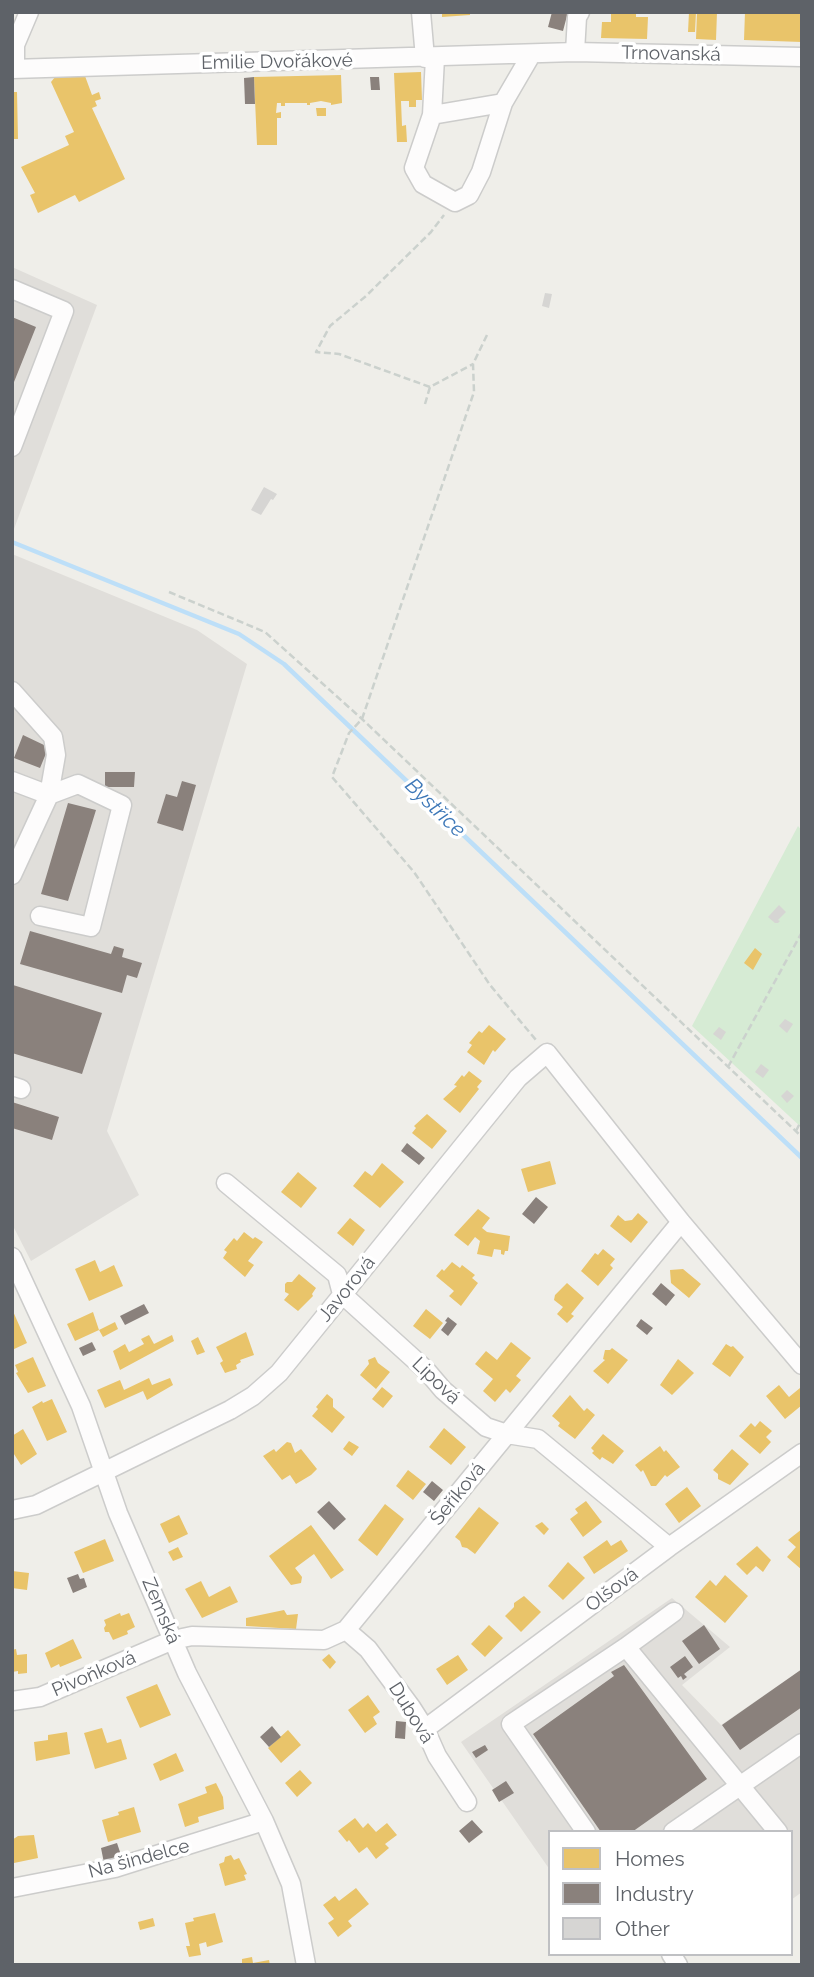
<!DOCTYPE html>
<html>
<head>
<meta charset="utf-8">
<style>
  body { margin:0 }
  #map { position:relative; width:814px; height:1977px; overflow:hidden; background:#efeee9; font-family:Raleway,sans-serif }
  canvas { display:block }
  .frame { position:absolute; inset:0; border:14px solid #5e6268; pointer-events:none }
  .legend { position:absolute; left:548px; top:1830px; width:245px; height:126px; box-sizing:border-box; background:#fff; border:2px solid #bfc0c3; margin:0; padding:9px 12px; list-style:none; font-size:21px; color:#5e6268 }
  .legend li { display:flex; align-items:center; gap:14px; height:35px }
  .legend b { width:35px; border:2px solid #bfc0c3 }
</style>
</head>
<body>
<div id="map">
<canvas width="814" height="1977"></canvas>
<div class="frame"></div>
<ul class="legend">
<li><b style="height:19px;background:#e9c46a"></b>Homes</li>
<li><b style="height:19px;background:#8a817c"></b>Industry</li>
<li><b style="height:19px;background:#d6d5d3"></b>Other</li>
</ul>
</div>
<script>
const context = document.querySelector('canvas').getContext('2d');
context.lineJoin = 'round';
function fillPath(path, color) { context.fillStyle = color; context.fill(path, 'evenodd'); }
const toPath = rows => new Path2D(rows.map(r => 'M' + r).join(''));
function strokePath(path, color, width, dash) { context.strokeStyle = color; context.lineWidth = width; context.lineCap = dash ? 'butt' : 'round'; context.setLineDash(dash || []); context.stroke(path); }
function drawText(font, color, halo, rows, align = 'center') {
  context.font = font + ' Raleway,sans-serif'; context.lineWidth = 7; context.setLineDash([]); context.textBaseline = 'middle'; context.strokeStyle = halo; context.fillStyle = color; for (const [text, x, y, turn = 0] of rows) {
    context.save(); context.translate(x, y); context.rotate((+turn || 0) * Math.PI / 180); context.textAlign = isNaN(turn) ? turn : align; if (halo) context.strokeText(text, 0, 0); context.fillText(text, 0, 0); context.restore();
  }
}
const industrial = toPath([
  [12,267,97,305,14,529,12,528],
  [12,554,197,630,247,664,107,1131,139,1195,31,1261,12,1224],
  [672,1598,730,1647,682,1685,721,1725,802,1669,802,1892,791,1900,791,1832,550,1832,550,1870,461,1742]
]);
const green = toPath([
  [798,826,802,831,802,1128,692,1026]
]);
const homes = toPath([
  [442,12,470,12,470,15,442,17],
  [611,12,636,12,636,17,648,17,647,39,601,38,602,22,611,22],
  [689,12,696,12,695,32,688,32],
  [697,12,717,12,716,40,696,39],
  [745,12,802,14,802,42,744,40],
  [421,72,422,100,416,100,416,107,409,107,409,101,401,101,402,126,406,125,407,142,397,142,394,73],
  [341,75,342,103,331,105,331,103,321,101,310,103,310,105,307,105,307,103,285,103,285,106,281,106,281,103,277,103,276,113,281,112,281,118,277,118,277,145,257,145,254,77],
  [85,76,92,95,99,92,101,99,95,101,97,106,92,108,125,179,79,202,75,195,38,213,30,195,35,193,21,167,69,145,65,136,74,132,51,82,55,77],
  [12,92,17,92,18,139,12,139],
  [316,108,326,108,326,116,317,116],
  [755,948,762,954,753,970,744,963],
  [489,1025,506,1039,495,1052,493,1050,484,1065,467,1052,472,1045,469,1043,479,1031,482,1033],
  [469,1071,482,1081,477,1087,479,1089,460,1113,443,1099,457,1086,454,1085,462,1075,464,1077],
  [427,1114,447,1131,432,1149,412,1133,416,1128,414,1126],
  [550,1161,556,1184,528,1192,521,1169],
  [382,1163,404,1182,380,1208,353,1186,365,1171,372,1176],
  [298,1172,317,1188,301,1208,281,1192],
  [478,1209,490,1218,482,1228,487,1232,510,1236,508,1251,505,1251,504,1255,501,1254,501,1250,494,1249,492,1257,477,1254,480,1241,475,1237,468,1246,454,1235],
  [638,1213,648,1222,631,1243,610,1226,618,1215,625,1221,632,1220],
  [350,1218,365,1230,353,1246,337,1233],
  [244,1232,253,1239,255,1237,263,1242,248,1261,254,1265,245,1277,223,1258,227,1252,224,1250,234,1238,237,1241],
  [603,1249,615,1259,610,1265,613,1268,598,1286,581,1271,595,1253,598,1255],
  [95,1260,100,1272,114,1265,123,1286,89,1301,75,1269],
  [452,1262,460,1268,462,1265,475,1275,472,1278,478,1283,461,1306,449,1296,454,1291,436,1276,442,1269,444,1271],
  [683,1269,701,1284,689,1298,671,1283,670,1270],
  [299,1274,316,1288,312,1294,313,1296,298,1311,284,1300,289,1294,285,1292,285,1284,287,1282,292,1282],
  [567,1283,584,1298,571,1314,574,1316,567,1323,557,1314,563,1307,554,1300,555,1295],
  [12,1309,27,1343,12,1350],
  [426,1309,443,1323,430,1339,413,1326],
  [93,1312,99,1330,75,1341,67,1324],
  [115,1322,118,1329,103,1337,99,1330],
  [246,1332,254,1355,240,1360,241,1362,236,1365,237,1369,225,1373,220,1363,223,1361,216,1347],
  [149,1335,154,1344,172,1335,174,1341,120,1370,113,1351,125,1344,129,1352,144,1344,141,1339],
  [198,1337,205,1352,197,1355,191,1341],
  [511,1342,531,1358,516,1376,521,1380,510,1393,506,1389,495,1402,483,1391,493,1379,475,1364,486,1351,497,1360],
  [726,1344,731,1347,733,1346,744,1357,730,1377,712,1364],
  [612,1348,628,1360,608,1384,593,1371,605,1360,603,1359,605,1350,610,1350],
  [33,1357,46,1386,28,1393,16,1373,18,1372,15,1365],
  [375,1357,378,1363,390,1372,376,1389,360,1375,369,1364,368,1360],
  [678,1359,694,1373,672,1395,660,1385],
  [149,1378,152,1385,170,1378,173,1385,147,1400,143,1391,105,1408,97,1390,120,1380,124,1390],
  [779,1385,789,1397,800,1388,802,1391,802,1405,785,1419,766,1396],
  [382,1387,393,1396,383,1408,372,1399],
  [327,1394,333,1399,333,1407,345,1417,332,1433,312,1416,318,1409,316,1407],
  [570,1395,584,1411,587,1408,595,1415,575,1439,558,1426,560,1423,552,1416],
  [52,1399,67,1432,47,1441,32,1407,42,1401,43,1403],
  [760,1421,772,1431,766,1437,771,1442,760,1454,739,1436,751,1423,755,1427],
  [444,1428,466,1447,451,1465,429,1447],
  [23,1429,37,1454,21,1465,12,1451,12,1436],
  [603,1434,624,1451,613,1464,602,1457,600,1460,592,1453,594,1451,591,1448],
  [349,1441,359,1447,352,1456,343,1449],
  [287,1442,291,1443,295,1453,301,1449,317,1469,311,1475,296,1484,290,1475,282,1480,263,1456,274,1449,276,1452],
  [660,1446,664,1452,666,1450,680,1467,667,1477,665,1475,656,1486,651,1486,643,1470,641,1472,635,1465],
  [732,1449,749,1464,730,1485,718,1479,718,1474,713,1470],
  [408,1470,426,1484,413,1500,396,1486],
  [687,1487,701,1506,679,1523,665,1504],
  [586,1501,602,1522,583,1537,570,1519,578,1513,575,1509],
  [385,1504,404,1519,377,1556,358,1540],
  [479,1507,499,1523,475,1554,467,1548,462,1547,460,1541,455,1537],
  [179,1515,188,1534,169,1543,160,1524],
  [542,1522,549,1529,544,1535,535,1526],
  [311,1525,344,1570,331,1579,314,1554,295,1568,302,1577,301,1583,291,1585,269,1556],
  [802,1529,802,1570,787,1557,796,1547,788,1540],
  [105,1539,114,1561,83,1573,74,1552],
  [607,1540,611,1546,621,1540,628,1551,594,1574,583,1557],
  [757,1546,771,1560,763,1572,756,1566,747,1575,736,1564],
  [178,1547,183,1557,173,1561,168,1552],
  [568,1562,585,1578,563,1600,548,1586],
  [12,1571,29,1573,27,1590,12,1588],
  [725,1575,748,1596,725,1623,695,1597,710,1580,716,1586],
  [201,1581,209,1597,230,1586,238,1602,202,1618,185,1589],
  [524,1596,541,1612,521,1632,505,1616,514,1607,514,1603],
  [284,1610,287,1615,298,1614,296,1629,246,1626,246,1618],
  [120,1613,121,1616,129,1613,135,1627,127,1631,128,1634,113,1640,109,1632,105,1632,104,1628,106,1625,104,1620],
  [489,1625,503,1638,485,1657,471,1644],
  [73,1639,82,1658,60,1667,59,1664,51,1668,45,1653],
  [16,1649,17,1655,27,1654,27,1673,18,1674,18,1671,12,1672,12,1650],
  [329,1654,336,1662,330,1669,322,1660],
  [458,1655,468,1670,447,1685,436,1669],
  [157,1684,171,1715,140,1728,126,1697],
  [368,1695,380,1712,373,1717,377,1724,365,1733,348,1710],
  [102,1728,107,1743,121,1739,127,1759,95,1769,84,1733],
  [288,1730,301,1745,281,1763,268,1748],
  [67,1732,70,1754,36,1761,34,1742,48,1740,48,1735],
  [176,1753,184,1771,160,1781,153,1764],
  [300,1770,312,1783,297,1797,285,1783],
  [216,1783,223,1797,224,1809,198,1817,199,1822,185,1827,178,1804,207,1793,205,1787],
  [134,1807,141,1832,108,1842,102,1820,119,1815,118,1812],
  [355,1818,363,1828,368,1823,376,1832,387,1823,397,1835,385,1844,389,1848,376,1859,367,1847,359,1853,349,1840,347,1842,338,1831],
  [34,1835,38,1858,14,1863,12,1840,18,1836],
  [231,1855,234,1860,239,1858,247,1874,244,1875,246,1880,225,1886,219,1864,224,1862,225,1857],
  [356,1888,369,1904,348,1921,352,1926,338,1937,328,1923,334,1919,323,1905,335,1896,339,1901],
  [215,1913,223,1942,207,1947,206,1942,199,1944,201,1955,189,1957,186,1946,190,1946,185,1923,194,1921,193,1918],
  [153,1918,155,1926,140,1930,138,1922],
  [252,1957,253,1963,269,1960,270,1965,242,1965,242,1959]
]);
const industry = toPath([
  [552,12,568,12,563,31,548,27],
  [254,77,255,104,245,104,244,78],
  [370,77,379,77,380,90,371,90],
  [12,317,36,327,12,387],
  [23,735,44,745,47,751,40,768,14,758],
  [105,772,135,772,134,787,105,787],
  [182,781,196,785,183,831,157,823,166,794,177,797],
  [68,803,96,810,68,901,41,894],
  [30,931,111,954,114,946,124,949,122,957,142,963,137,978,127,975,122,993,20,964],
  [13,985,102,1013,82,1074,12,1053],
  [12,1102,59,1117,52,1140,12,1128],
  [407,1143,425,1158,419,1165,401,1151],
  [536,1197,548,1207,534,1224,522,1214],
  [661,1283,675,1295,666,1306,652,1294],
  [144,1304,149,1313,125,1325,120,1316],
  [448,1317,457,1324,448,1336,441,1330,447,1322,445,1321],
  [641,1319,653,1328,647,1335,636,1326],
  [92,1342,96,1350,83,1356,79,1348],
  [432,1481,443,1490,434,1501,423,1492],
  [329,1501,346,1519,334,1530,317,1512],
  [78,1574,80,1579,84,1578,87,1587,73,1593,67,1578],
  [704,1625,720,1649,699,1664,682,1641],
  [685,1656,693,1667,684,1674,687,1677,683,1680,681,1676,678,1678,670,1667],
  [624,1665,707,1779,632,1832,601,1832,533,1734,614,1676,611,1672],
  [802,1669,802,1707,740,1750,722,1725],
  [396,1721,406,1722,405,1739,395,1738],
  [272,1726,281,1737,269,1747,260,1737],
  [485,1745,488,1750,476,1758,472,1752],
  [506,1781,514,1793,499,1802,492,1790],
  [472,1820,483,1832,469,1843,459,1831],
  [117,1843,122,1858,104,1863,101,1848]
]);
const stream = toPath([
  [12,542,239,634,284,664,802,1158]
]);
const building = toPath([
  [545,293,552,294,549,308,542,306],
  [264,487,277,494,273,500,271,499,261,515,251,510],
  [779,905,786,912,778,920,780,921,778,923,775,923,768,917],
  [785,1019,793,1024,787,1033,779,1026],
  [719,1027,726,1032,721,1040,713,1034],
  [761,1064,769,1070,763,1078,755,1072],
  [787,1090,794,1096,787,1103,781,1096]
]);
const path = toPath([
  [487,335,473,364,474,392,362,719,349,733,332,777,414,872,490,985,536,1040],
  [430,387,339,354,316,352,330,326,366,296,431,232,444,215],
  [425,404,430,387,473,364],
  [169,592,265,632,362,719,802,1137],
  [728,1067,802,932],
  [796,1131,802,1119]
]);
const minor = toPath([
  [421,12,425,58],
  [575,52,577,17,580,12],
  [435,58,432,115,414,168,423,184,455,202,469,195,481,172,503,103,531,55],
  [12,69,575,52,802,57],
  [15,69,15,45,29,12],
  [432,115,503,103],
  [12,289,64,311,12,447],
  [12,691,53,737,56,755,49,795],
  [12,781,49,795,12,875],
  [40,916,91,927,122,805,78,784,49,795],
  [12,1086,21,1089],
  [226,1183,337,1275,342,1294,426,1370,443,1390,486,1427,507,1434,538,1439,669,1547],
  [12,1257,81,1406,118,1513,187,1673,264,1821,291,1884,306,1965],
  [12,1510,36,1505,230,1410,253,1396,279,1373,518,1078,547,1053,681,1222,802,1365],
  [346,1630,368,1649,411,1707,425,1729,437,1756,467,1802],
  [626,1647,778,1832],
  [12,1701,40,1697,173,1640,192,1636,324,1640,346,1630,681,1222],
  [425,1729,669,1547,802,1453],
  [586,1832,511,1724,626,1647,674,1612],
  [673,1832,802,1743],
  [12,1888,115,1868,264,1821],
  [671,1954,678,1965]
]);
const streetNames = [
  ["Trnovanská",671,54,1],
  ["Emilie Dvořákové",277,62,-1],
  ["Javorová",347,1289,-51],
  ["Lipová",436,1381,44],
  ["Šeříková",458,1494,-51],
  ["Olšová",612,1590,-37],
  ["Zemská",161,1611,67],
  ["Pivoňková",94,1674,-23],
  ["Dubová",411,1713,58],
  ["Na šindelce",139,1859,-15]
];
const waterNames = [
  ["Bystřice",435,808,44]
];
fillPath(industrial, '#e0deda');
fillPath(green, '#d6ebd4');
fillPath(homes, '#e9c46a');
fillPath(industry, '#8a817c');
strokePath(stream, '#bddff8', 4.5);
fillPath(building, '#d6d5d3');
strokePath(minor, '#cccccb', 21);
strokePath(path, '#cbd1cd', 2.5, [7, 3.5]);
strokePath(minor, '#fdfcfc', 18);
drawText('19px', '#5e6268', '#fff', streetNames);
drawText('italic 21px', '#3e78b8', '#fff', waterNames);
</script>
</body>
</html>
